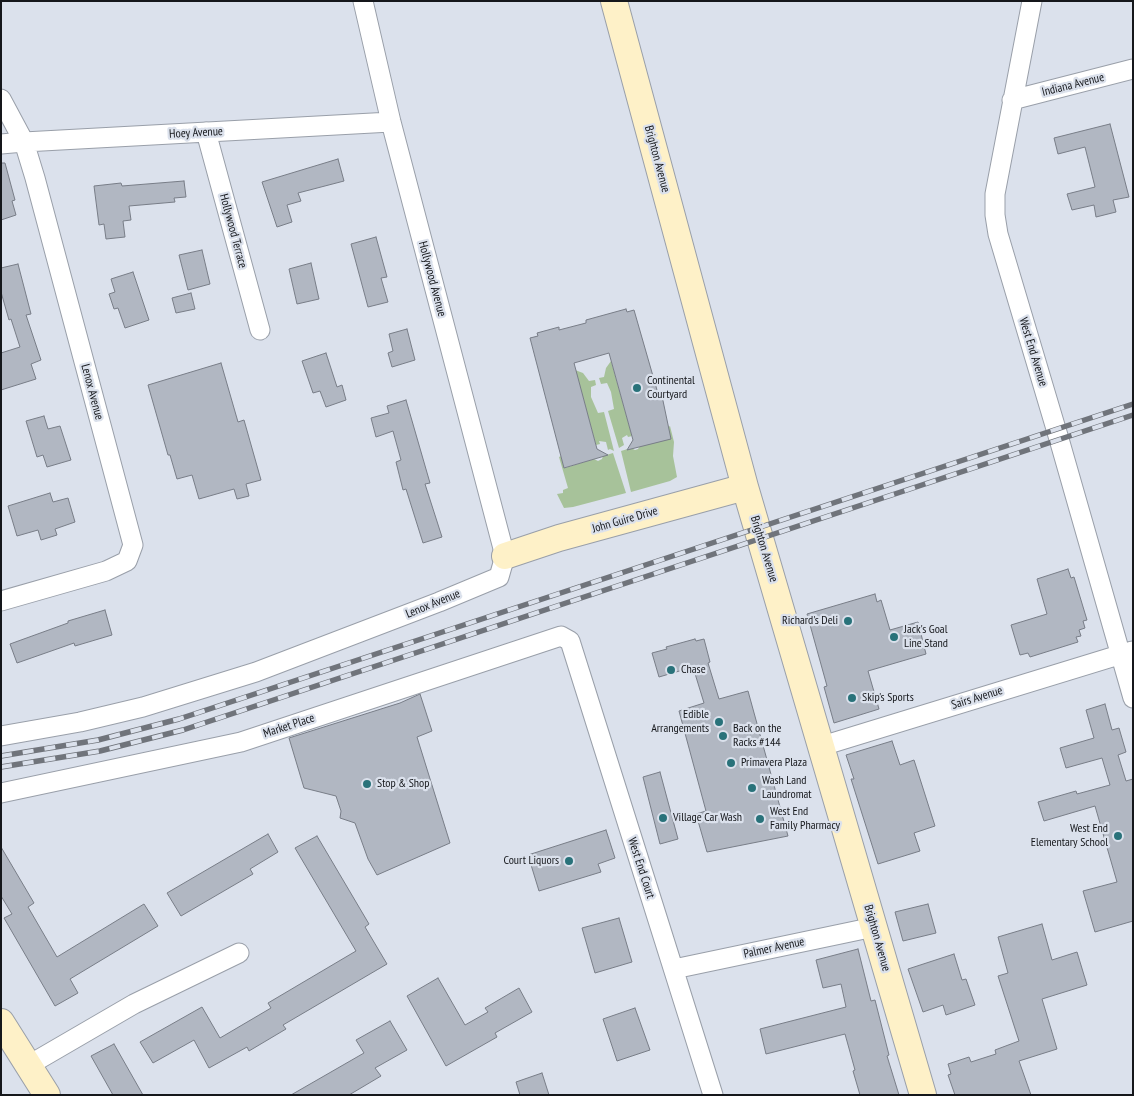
<!DOCTYPE html>
<html>
<head>
<meta charset="utf-8">
<style>
  body { margin:0 }
  #map { position:relative; width:1134px; height:1096px; overflow:hidden; background:#dbe1ec; font-family:"PT Sans Narrow",sans-serif }
  canvas { display:block }
  .frame { position:absolute; inset:0; border:2px solid #15171b; pointer-events:none }
</style>
</head>
<body>
<div id="map">
<canvas width="1134" height="1096"></canvas>
<div class="frame"></div>
</div>
<script>
const context = document.querySelector('canvas').getContext('2d');
context.lineJoin = 'round';
function fillPath(path, color) { context.fillStyle = color; context.fill(path, 'evenodd'); }
const toPath = rows => new Path2D(rows.map(r => 'M' + r).join(''));
function strokePath(path, color, width, dash) { context.strokeStyle = color; context.lineWidth = width; context.lineCap = dash ? 'butt' : 'round'; context.setLineDash(dash || []); context.stroke(path); }
function drawText(font, color, halo, rows, align = 'center') {
  context.font = font + ' "PT Sans Narrow",sans-serif'; context.lineWidth = 4.5; context.setLineDash([]); context.textBaseline = 'middle'; context.strokeStyle = halo; context.fillStyle = color; for (const [text, x, y, turn = 0] of rows) {
    context.save(); context.translate(x, y); context.rotate((+turn || 0) * Math.PI / 180); context.textAlign = isNaN(turn) ? turn : align; if (halo) context.strokeText(text, 0, 0); context.fillText(text, 0, 0); context.restore();
  }
}
const green = toPath([
  [611,361,632,436,628,437,627,435,622,438,624,445,619,448,608,411,614,409,611,392,607,383,601,384,599,378,604,377,606,368],
  [575,370,583,373,589,381,595,380,596,385,591,387,591,397,598,413,604,412,614,451,610,449,608,450,606,442,599,441,600,444,596,445],
  [670,426,674,442,673,456,677,477,670,481,631,492,621,451,631,448,635,450,638,449,640,446],
  [613,453,626,493,573,507,564,508,557,494,563,493,563,490,568,488,559,457,561,456,565,468,594,459,598,461,602,459,603,456]
]);
const building = toPath([
  [1110,124,1129,197,1113,200,1116,212,1096,217,1094,205,1072,210,1067,194,1095,187,1085,147,1058,154,1054,138,1110,124],
  [338,159,344,181,298,193,301,201,287,205,292,222,277,227,262,182,338,159],
  [1,163,5,163,15,200,12,201,16,215,1,220,1,163],
  [184,181,186,197,174,198,175,202,129,206,131,220,123,221,125,237,106,239,104,224,99,225,94,186,121,183,122,186,184,181],
  [376,237,387,277,381,278,388,302,368,307,351,244,376,237],
  [202,250,210,284,188,290,179,255,202,250],
  [311,263,319,299,297,304,289,269,311,263],
  [18,264,31,314,26,315,41,360,31,364,36,379,1,390,1,353,20,347,11,319,9,320,1,292,1,268,18,264],
  [133,272,149,320,125,328,118,308,114,309,109,294,115,292,111,279,133,272],
  [191,293,195,309,176,313,172,298,191,293],
  [626,309,627,312,634,310,659,397,662,396,671,439,627,450,633,440,609,353,574,363,597,449,608,455,564,468,530,338,538,336,537,333,559,327,559,330,586,323,586,320,626,309],
  [407,329,415,360,392,367,388,353,393,351,389,334,407,329],
  [326,353,337,387,342,385,346,400,326,407,320,391,313,393,302,361,326,353],
  [221,363,238,422,244,420,261,480,246,484,249,496,237,499,234,489,199,499,192,475,177,479,170,455,168,455,148,385,221,363],
  [406,400,430,483,425,484,442,537,423,543,406,489,403,490,396,462,401,460,393,431,376,437,371,418,389,413,387,406,406,400],
  [44,416,48,429,60,426,71,460,47,467,43,455,37,457,26,421,44,416],
  [50,493,53,502,68,498,75,522,55,529,57,535,41,540,38,530,17,536,8,506,50,493],
  [1068,569,1071,578,1074,577,1087,620,1083,621,1085,628,1079,630,1081,636,1076,637,1078,642,1030,657,1028,653,1020,655,1011,625,1047,614,1037,579,1068,569],
  [875,594,877,602,881,600,890,630,918,622,926,654,868,671,879,709,834,723,824,687,827,686,807,614,875,594],
  [105,610,112,635,75,646,74,643,17,663,10,644,68,623,68,621,105,610],
  [695,639,696,641,704,639,710,662,708,663,719,699,748,691,788,836,707,852,696,814,706,811,679,711,704,703,693,667,659,677,652,653,667,649,666,647,695,639],
  [420,694,432,731,417,737,450,843,377,875,368,859,355,823,340,818,341,811,336,796,304,788,289,738,400,703,420,694],
  [1105,704,1112,730,1119,728,1126,752,1118,755,1126,781,1133,779,1133,921,1095,932,1083,891,1117,882,1095,806,1044,821,1038,802,1076,791,1077,794,1110,785,1102,758,1066,768,1060,748,1094,738,1086,710,1105,704],
  [892,741,900,765,914,760,935,826,914,833,920,851,878,864,851,779,854,779,846,755,892,741],
  [660,772,678,839,660,844,643,777,660,772],
  [606,830,615,858,598,864,601,872,539,891,528,855,606,830],
  [268,834,278,852,250,869,253,874,181,916,167,893,268,834],
  [317,836,369,924,365,927,387,964,283,1025,286,1029,249,1051,247,1047,209,1068,194,1040,153,1063,140,1042,202,1007,220,1038,271,1008,268,1003,356,951,295,848,317,836],
  [1,847,34,903,28,907,57,957,144,904,158,926,70,979,78,993,55,1006,4,918,12,914,1,896,1,847],
  [928,904,936,933,903,941,895,912,928,904],
  [619,918,632,962,595,973,582,928,619,918],
  [1042,924,1052,960,1077,952,1087,985,1042,999,1057,1049,1019,1061,1031,1095,955,1095,948,1075,951,1074,948,1064,969,1057,971,1062,996,1054,995,1050,1019,1041,998,976,1008,973,998,937,1042,924],
  [858,949,871,1001,875,1000,889,1055,887,1056,899,1095,860,1095,853,1071,855,1070,845,1034,766,1054,760,1029,846,1007,841,984,823,988,816,960,858,949],
  [954,954,962,980,966,979,975,1005,946,1015,943,1005,923,1012,908,969,954,954],
  [438,978,465,1025,488,1012,485,1008,519,988,532,1012,495,1033,497,1037,446,1066,407,996,438,978],
  [635,1008,650,1050,617,1061,603,1019,635,1008],
  [390,1021,407,1050,375,1068,381,1076,349,1095,291,1095,364,1053,356,1040,390,1021],
  [114,1044,143,1095,113,1095,91,1056,114,1044],
  [542,1073,549,1095,520,1095,516,1082,542,1073]
]);
const street = toPath([
  [1032,1,995,194,995,215,998,234,1059,439,1133,698],
  [1,99,24,142,35,178,133,545,127,561,106,571,1,601],
  [1012,100,1133,69],
  [206,132,260,330],
  [1,144,24,142,391,122],
  [1,736,80,722,143,707,256,672,439,602,499,577,505,556,391,122,363,1],
  [822,746,1132,651],
  [1,793,241,742,561,636,570,641,713,1095],
  [674,969,874,927],
  [29,1065,134,1004,239,953]
]);
const secondary = toPath([
  [614,1,745,487,923,1095],
  [505,556,559,538,745,487],
  [1,1022,47,1095]
]);
const rail = toPath([
  [1,756,98,740,179,719,1133,404],
  [1,767,100,751,183,730,1133,415]
]);
const markers = [
  [637,388,5,"#29727a"],
  [848,621,5,"#29727a"],
  [894,637,5,"#29727a"],
  [671,670,5,"#29727a"],
  [852,698,5,"#29727a"],
  [719,722,5,"#29727a"],
  [723,736,5,"#29727a"],
  [731,763,5,"#29727a"],
  [367,784,5,"#29727a"],
  [752,788,5,"#29727a"],
  [663,818,5,"#29727a"],
  [760,819,5,"#29727a"],
  [1118,836,5,"#29727a"],
  [569,861,5,"#29727a"]
];
const streetNames = [
  ["Indiana Avenue",1073,85,-14],
  ["Hoey Avenue",196,133,-3],
  ["Brighton Avenue",657,159,75],
  ["Hollywood Terrace",233,231,75],
  ["Hollywood Avenue",432,279,75],
  ["West End Avenue",1033,352,73],
  ["Lenox Avenue",92,392,75],
  ["John Guire Drive",625,520,-16],
  ["Brighton Avenue",764,549,73],
  ["Lenox Avenue",433,604,-22],
  ["Sairs Avenue",977,698,-17],
  ["Market Place",289,726,-18],
  ["West End Court",641,868,72],
  ["Brighton Avenue",877,938,74],
  ["Palmer Avenue",774,948,-12]
];
const poiNames = [
  ["Continental",647,381],
  ["Courtyard",647,395],
  ["Richard's Deli",838,621,"right"],
  ["Jack's Goal",904,630],
  ["Line Stand",904,644],
  ["Chase",681,670],
  ["Skip's Sports",862,698],
  ["Edible",709,715,"right"],
  ["Arrangements",709,729,"right"],
  ["Back on the",733,729],
  ["Racks #144",733,743],
  ["Primavera Plaza",741,763],
  ["Wash Land",762,781],
  ["Laundromat",762,795],
  ["Stop & Shop",377,784],
  ["West End",770,812],
  ["Family Pharmacy",770,826],
  ["Village Car Wash",673,818],
  ["West End",1108,829,"right"],
  ["Elementary School",1108,843,"right"],
  ["Court Liquors",559,861,"right"]
];
fillPath(green, '#a7c29a');
fillPath(building, '#b1b7c2');
strokePath(building, '#787d87', 1);
strokePath(street, '#999fa9', 21);
strokePath(secondary, '#999fa9', 28);
strokePath(street, '#fff', 19);
strokePath(secondary, '#fef1c8', 26);
strokePath(rail, '#70747b', 5.5);
strokePath(rail, '#dbe1ec', 4, [11]);
for (const [x, y, r, color] of markers) { const dot = new Path2D(); dot.arc(x, y, r, 0, 2 * Math.PI); context.fillStyle = color; context.fill(dot); strokePath(dot, '#dbe1ec', 2); }
drawText('12px', '#15171b', '#dbe1ec', streetNames);
drawText('12px', '#15171b', '#dbe1ec', poiNames, 'left');
</script>
</body>
</html>
